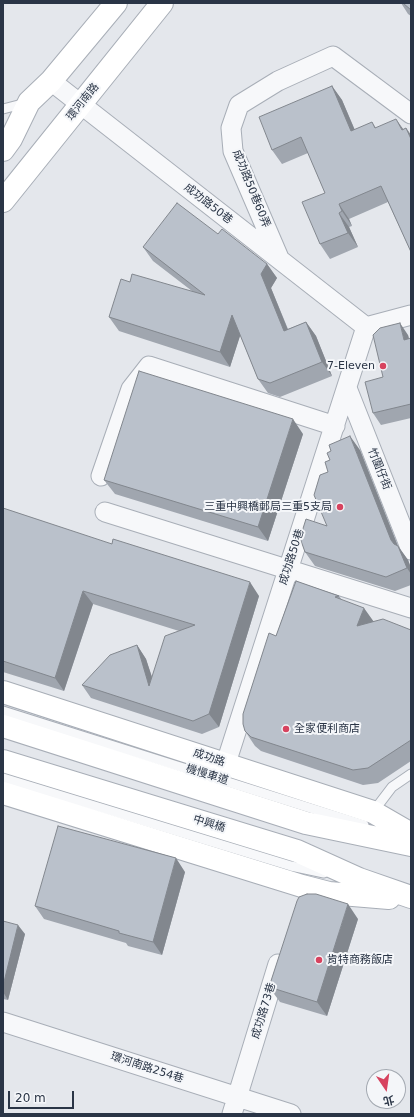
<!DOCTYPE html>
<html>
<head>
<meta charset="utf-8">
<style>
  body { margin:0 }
  #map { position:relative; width:414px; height:1117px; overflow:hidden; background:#e4e7ec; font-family:"DejaVu Sans","Noto Sans TC",sans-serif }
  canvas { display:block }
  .frame { position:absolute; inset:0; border:4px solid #2a3546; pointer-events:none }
  .north { position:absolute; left:366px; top:1069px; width:40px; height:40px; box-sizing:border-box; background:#f4f6f9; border:1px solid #a3a9b1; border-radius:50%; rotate:167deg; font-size:11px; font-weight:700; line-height:16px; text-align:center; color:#2a3546 }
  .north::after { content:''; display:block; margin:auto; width:14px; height:18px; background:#d7435f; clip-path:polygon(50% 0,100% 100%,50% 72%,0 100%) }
  .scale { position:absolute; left:8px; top:1091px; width:66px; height:18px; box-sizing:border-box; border:2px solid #2a3546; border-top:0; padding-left:5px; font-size:12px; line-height:14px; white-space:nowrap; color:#2a3546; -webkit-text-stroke:3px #f4f6f9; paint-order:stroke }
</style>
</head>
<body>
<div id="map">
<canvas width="414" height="1117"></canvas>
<div class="frame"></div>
<div class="north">北</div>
<div class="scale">20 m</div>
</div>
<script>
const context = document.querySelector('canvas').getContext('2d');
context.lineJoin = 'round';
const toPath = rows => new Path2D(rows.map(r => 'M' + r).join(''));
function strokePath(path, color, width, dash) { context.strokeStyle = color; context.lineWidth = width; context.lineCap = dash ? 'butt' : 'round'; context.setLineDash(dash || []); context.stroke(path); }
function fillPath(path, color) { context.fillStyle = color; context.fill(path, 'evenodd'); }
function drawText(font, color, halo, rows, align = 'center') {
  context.font = font + ' "DejaVu Sans","Noto Sans TC",sans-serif'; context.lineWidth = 4; context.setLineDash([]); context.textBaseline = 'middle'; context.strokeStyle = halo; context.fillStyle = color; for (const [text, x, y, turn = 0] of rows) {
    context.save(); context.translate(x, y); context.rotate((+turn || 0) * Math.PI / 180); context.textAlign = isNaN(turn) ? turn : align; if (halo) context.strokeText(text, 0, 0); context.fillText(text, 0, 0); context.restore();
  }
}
const lane = toPath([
  [3,109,26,103],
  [3,711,364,825],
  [3,778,291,866,324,873],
  [373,812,392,787,411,774]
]);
const street = toPath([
  [51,81,366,327],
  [279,258,233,151,231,128,239,105,278,81,333,56,411,114],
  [366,327,411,315],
  [347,388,411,550],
  [101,476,131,389,149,366,335,426],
  [105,512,411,608],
  [226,763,366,327],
  [3,1022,291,1114],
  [232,1114,278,964]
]);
const secondary = toPath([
  [3,150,11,139,29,102,51,81,116,3],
  [3,201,162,3],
  [3,692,373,812,411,834],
  [3,726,306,823,411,845],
  [3,761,297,851,359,879,411,897],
  [3,793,302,886,329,893,389,898]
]);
const wall = toPath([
  [401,3,411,3,411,16,408,14],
  [332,86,342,100,355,130,372,122,376,128,404,129,406,128,411,135,411,252,388,202,349,219,352,226,349,227,358,247,330,259,320,244,325,193,308,153,282,164,272,150],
  [218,234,267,264,277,278,271,288,288,329,306,322,316,336,332,376,280,397,268,393,258,379,240,335,230,367,119,331,109,317,130,282,192,291,153,261,143,247],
  [408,335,409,339,411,338,411,418,381,425,373,413,383,377],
  [303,434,268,541,115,494,104,480],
  [360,450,398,546,408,560,411,568,411,585,395,591,315,566,305,552,327,526],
  [3,508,259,596,219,727,202,734,91,698,82,685,137,645,146,659,152,677,179,631,93,604,64,691,3,672],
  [296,581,339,596,342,600,374,622,411,630,411,761,378,783,363,785,261,751,255,746,245,731,276,636],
  [185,872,162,955,128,946,126,943,44,919,35,906],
  [358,919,327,1016,280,1002,269,987],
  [3,921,25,934,8,1000,3,999]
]);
const shadedWall = toPath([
  [332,86,342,100,361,145,351,131],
  [396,119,406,133,402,130],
  [406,128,411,135,411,139],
  [339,204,349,219,352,226,342,211],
  [339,213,349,227,358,247,348,233],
  [267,264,277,278,271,288,294,345,284,331,261,274],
  [232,315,242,330,230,367,220,352],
  [306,322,316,336,332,376,322,362],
  [400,323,408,335,411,347,404,340],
  [293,419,303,434,268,541,258,527],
  [350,436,360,450,401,554,391,540],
  [398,546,408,560,411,568,411,574,407,568],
  [250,582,259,596,219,727,209,714],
  [83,591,93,604,64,691,55,678],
  [364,608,374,622,357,626],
  [137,645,146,659,159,699,149,686],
  [176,858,185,872,162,955,153,942],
  [348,904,358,919,327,1016,317,1002],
  [18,925,25,934,8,1000,3,992,3,986]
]);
const building = toPath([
  [403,3,411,3,411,10,403,3],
  [332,86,351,131,372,122,375,128,396,119,402,130,406,128,411,139,411,252,381,186,339,204,342,211,339,213,348,233,320,244,302,202,325,193,301,137,272,150,259,117,332,86],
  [177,203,218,234,222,229,267,264,261,274,284,331,306,322,322,362,270,383,258,379,232,315,220,352,109,317,121,279,130,282,132,274,205,295,143,247,177,203],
  [400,323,404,340,411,338,411,404,373,413,365,382,383,377,373,335,380,328,400,323],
  [139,371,293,419,258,527,104,480,139,371],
  [350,436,391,540,394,544,398,546,407,568,386,577,305,552,300,538,306,519,327,526,314,495,320,475,328,472,325,462,330,460,327,453,331,451,329,445,350,436],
  [3,508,112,544,113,539,250,582,209,714,193,721,82,685,110,655,137,645,149,686,165,636,195,625,83,591,55,678,3,661,3,508],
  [296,581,339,596,335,597,364,608,357,626,383,619,411,630,411,740,368,768,353,770,251,737,245,731,243,724,243,714,269,633,276,636,296,581],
  [58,826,176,858,153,942,119,933,119,931,35,906,58,826],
  [307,894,316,894,348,904,317,1002,269,987,297,901,299,897,307,894],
  [3,921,18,925,3,986,3,921]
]);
const markers = [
  [383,366,4,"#d7435f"],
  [340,507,4,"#d7435f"],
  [286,729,4,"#d7435f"],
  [319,960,4,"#d7435f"]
];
const streetNames = [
  ["環河南路",83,102,-51],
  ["成功路50巷60弄",251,189,68],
  ["成功路50巷",208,204,38],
  ["竹圍仔街",379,469,68],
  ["成功路50巷",292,557,-72],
  ["成功路",209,758,18],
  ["機慢車道",207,775,17],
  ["中興橋",209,824,17],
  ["成功路73巷",264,1011,-73],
  ["環河南路254巷",147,1068,18]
];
const poiNames = [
  ["7-Eleven",375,366],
  ["三重中興橋郵局三重5支局",332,507],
  ["全家便利商店",294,729,"left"],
  ["肯特商務飯店",327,960,"left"]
];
strokePath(lane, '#a8aeb7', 11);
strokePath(street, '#a8aeb7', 21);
strokePath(secondary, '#a8aeb7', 24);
strokePath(lane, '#f7f8fa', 9);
strokePath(street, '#f7f8fa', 19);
strokePath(secondary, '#fff', 22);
fillPath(wall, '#a0a6af');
fillPath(shadedWall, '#82878e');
fillPath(building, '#bac1cb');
strokePath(building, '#82878e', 1);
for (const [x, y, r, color] of markers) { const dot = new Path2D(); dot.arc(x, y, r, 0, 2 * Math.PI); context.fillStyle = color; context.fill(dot); strokePath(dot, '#f4f6f9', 1.5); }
drawText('11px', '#2a3546', '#f4f6f9', streetNames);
drawText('11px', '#2a3546', '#f4f6f9', poiNames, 'right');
</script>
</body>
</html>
